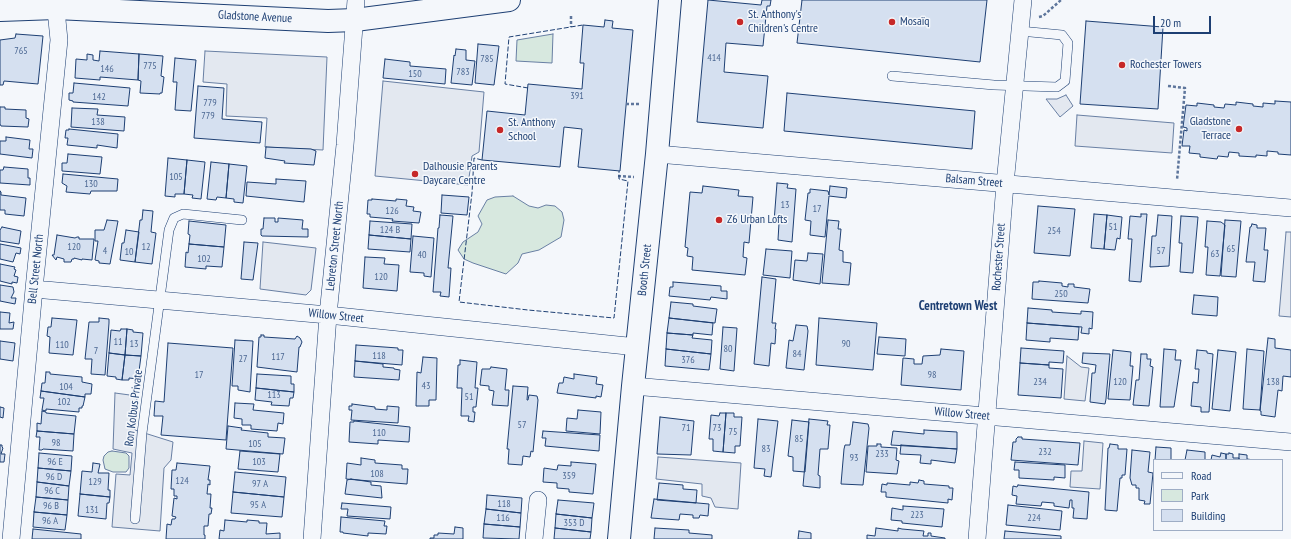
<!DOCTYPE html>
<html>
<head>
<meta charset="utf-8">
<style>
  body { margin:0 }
  #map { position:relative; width:1291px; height:539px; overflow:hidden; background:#f4f7fb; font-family:"PT Sans Narrow",sans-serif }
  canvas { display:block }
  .legend { position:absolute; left:1153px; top:459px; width:130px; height:72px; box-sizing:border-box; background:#f4f7fb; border:1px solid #9eadc5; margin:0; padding:5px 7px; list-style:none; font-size:12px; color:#1d3f73 }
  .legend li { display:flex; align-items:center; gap:8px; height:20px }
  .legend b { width:20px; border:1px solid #9eadc5 }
  .scale { position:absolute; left:1153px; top:16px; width:58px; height:18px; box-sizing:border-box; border:2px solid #1d3f73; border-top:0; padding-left:5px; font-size:12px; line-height:14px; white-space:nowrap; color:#1d3f73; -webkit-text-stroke:3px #f4f7fb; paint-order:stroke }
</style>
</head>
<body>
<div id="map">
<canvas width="1291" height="539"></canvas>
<ul class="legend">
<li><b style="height:5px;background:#f4f7fb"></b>Road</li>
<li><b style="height:11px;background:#d7e8df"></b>Park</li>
<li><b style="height:11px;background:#d5e0f0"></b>Building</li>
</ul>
<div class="scale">20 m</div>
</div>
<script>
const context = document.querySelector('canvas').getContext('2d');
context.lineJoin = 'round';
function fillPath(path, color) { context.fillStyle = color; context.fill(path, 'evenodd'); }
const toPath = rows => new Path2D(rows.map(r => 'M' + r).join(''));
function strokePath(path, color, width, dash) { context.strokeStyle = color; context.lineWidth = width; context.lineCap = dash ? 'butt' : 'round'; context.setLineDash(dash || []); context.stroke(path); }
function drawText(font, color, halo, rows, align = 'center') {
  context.font = font + ' "PT Sans Narrow",sans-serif'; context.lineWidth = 3; context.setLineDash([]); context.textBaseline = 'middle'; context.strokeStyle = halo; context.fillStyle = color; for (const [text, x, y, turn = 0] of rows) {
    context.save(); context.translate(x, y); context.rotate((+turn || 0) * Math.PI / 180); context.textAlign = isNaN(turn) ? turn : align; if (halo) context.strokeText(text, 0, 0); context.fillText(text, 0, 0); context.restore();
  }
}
const green = toPath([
  [553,34,552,63,516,61,517,40,553,34],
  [513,196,529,206,538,208,546,205,555,206,562,212,564,220,561,237,539,250,522,254,518,263,506,274,473,263,464,259,458,250,463,242,478,232,482,224,478,216,487,200,495,197,513,196],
  [112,451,126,453,129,456,129,468,126,472,113,472,105,469,103,460,104,456,108,452,112,451]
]);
const parking = toPath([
  [205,51,327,57,323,150,265,147,267,118,226,116,227,84,203,82,205,51],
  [383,81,484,92,479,152,472,156,468,185,375,176,383,81],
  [1066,95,1073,106,1060,117,1046,99,1057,99,1066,95],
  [1077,115,1174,123,1172,153,1075,146,1077,115],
  [1286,232,1291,232,1291,317,1279,316,1286,232],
  [263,242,316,248,311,290,306,295,260,289,263,242],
  [1067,356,1081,367,1089,368,1085,401,1064,399,1067,356],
  [115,393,137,396,135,430,173,442,171,460,164,468,160,531,112,527,116,474,130,475,132,453,113,449,115,393],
  [1084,441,1103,443,1100,489,1070,487,1071,471,1082,471,1084,441],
  [658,457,741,463,738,509,715,507,711,498,702,496,702,484,656,479,658,457]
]);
const building = toPath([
  [708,0,761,5,762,0,771,0,770,6,767,6,763,46,726,43,724,72,768,76,763,128,697,122,708,0],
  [802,0,987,0,980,62,797,43,802,0],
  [605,20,613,21,612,28,633,30,620,171,578,167,582,129,564,127,560,167,482,160,487,111,525,115,528,84,582,89,584,63,580,63,583,25,604,27,605,20],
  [1086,21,1163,27,1158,109,1080,104,1086,21],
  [16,34,43,36,38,84,4,81,3,85,0,85,0,40,15,38,16,34],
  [478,44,499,46,494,85,475,83,478,44],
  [456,49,466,50,466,60,475,61,472,85,451,83,454,55,455,56,456,49],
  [100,51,139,54,138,80,100,77,100,80,75,78,76,59,87,60,87,54,93,55,93,60,99,61,100,51],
  [139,54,163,56,161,76,164,77,162,93,160,93,160,94,140,93,141,81,138,80,139,54],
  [175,58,196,60,191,111,175,110,177,82,173,82,175,58],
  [385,59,410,62,410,66,446,69,445,84,383,78,385,59],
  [74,83,130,88,128,106,73,102,73,101,69,100,69,93,73,93,74,83],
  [198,86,224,88,222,119,262,122,260,143,194,138,198,86],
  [787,93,975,111,972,149,784,131,787,93],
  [1275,101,1291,102,1291,155,1278,154,1278,152,1267,151,1267,156,1256,155,1256,157,1239,156,1239,153,1229,152,1228,157,1218,156,1217,159,1200,157,1200,154,1189,153,1190,146,1182,146,1184,130,1187,131,1187,128,1183,127,1186,105,1197,106,1197,103,1214,105,1214,107,1224,108,1225,104,1236,105,1236,102,1253,104,1253,106,1263,107,1263,103,1275,104,1275,101],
  [0,107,5,107,5,109,26,110,26,118,29,119,28,127,1,126,0,124,0,107],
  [72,108,98,109,97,115,125,117,124,131,71,127,72,108],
  [69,129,118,134,117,148,97,145,97,148,67,145,68,138,65,138,66,130,69,130,69,129],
  [6,137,30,140,29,149,33,149,32,158,0,154,0,141,6,141,6,137],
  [266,147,311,149,316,151,314,165,284,163,285,161,265,158,266,147],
  [68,154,102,157,100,174,62,171,62,163,67,163,68,154],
  [168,158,187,160,184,194,175,194,175,197,165,196,168,158],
  [187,160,205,162,201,199,192,198,193,195,184,194,187,160],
  [211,162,229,164,226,198,217,197,216,200,207,199,211,162],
  [229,164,247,166,243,203,234,202,234,199,226,198,229,164],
  [4,167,28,169,28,178,30,178,30,185,0,183,0,170,3,170,4,167],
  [63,174,118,179,117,191,91,191,90,194,66,192,67,186,62,183,63,174],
  [276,179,306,181,304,202,246,196,247,182,276,184,276,179],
  [777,183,788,184,787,188,796,189,792,242,778,240,779,223,774,222,777,183],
  [703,186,739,190,738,196,753,197,749,243,744,242,743,257,747,258,745,275,692,270,693,257,687,256,688,248,685,247,690,192,702,193,703,186],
  [830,186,847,188,846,198,829,196,825,237,810,235,811,221,805,220,808,193,810,193,810,189,828,191,829,195,830,186],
  [0,191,1,192,1,195,26,198,24,216,5,214,5,210,0,210,0,191],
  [442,195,469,197,467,215,441,213,442,195],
  [372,199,396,201,396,199,407,200,406,206,414,207,413,211,421,212,419,223,392,221,393,219,370,217,370,214,367,214,368,200,372,200,372,199],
  [1038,206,1075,209,1070,256,1034,253,1038,206],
  [143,210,153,211,151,232,156,233,152,264,135,262,140,220,142,220,143,210],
  [1094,214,1107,215,1104,249,1091,248,1094,214],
  [1141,214,1147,214,1141,282,1129,281,1132,239,1128,239,1130,216,1141,217,1141,214],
  [440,215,453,216,448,268,451,268,449,297,440,296,441,292,433,292,438,228,439,228,440,215],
  [1107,215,1122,217,1120,239,1117,238,1115,250,1104,249,1107,215],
  [1158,215,1172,216,1169,266,1150,267,1152,236,1156,236,1158,215],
  [1181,216,1198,217,1193,273,1180,272,1182,243,1179,243,1181,216],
  [264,218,275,218,275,222,278,222,278,218,303,220,302,229,308,229,308,237,262,236,261,235,261,229,263,229,264,218],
  [107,220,118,221,110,264,99,263,99,261,95,260,98,241,95,241,95,230,104,230,107,220],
  [828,220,839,221,838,229,841,229,839,250,843,251,843,262,851,263,849,285,822,283,828,220],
  [1225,220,1241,221,1236,277,1221,276,1225,220],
  [189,221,226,225,224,247,189,244,190,235,188,234,189,221],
  [370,221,412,224,411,239,369,235,370,221],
  [1207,221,1221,222,1225,225,1220,276,1206,275,1208,247,1205,247,1207,221],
  [1252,224,1257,225,1257,228,1266,228,1264,250,1268,250,1265,282,1253,281,1255,262,1246,262,1250,227,1251,227,1252,224],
  [2,227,21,231,19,244,0,241,0,230,2,227],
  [126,230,139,232,135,262,120,260,122,243,124,243,126,230],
  [57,235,75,238,77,237,79,237,79,239,94,239,92,260,82,259,82,260,74,258,74,259,72,259,71,262,64,262,64,259,57,257,56,260,52,255,54,255,57,235],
  [369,235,411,239,410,252,368,249,369,235],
  [413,236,434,238,431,277,424,276,424,273,410,272,413,236],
  [244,242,258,243,253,280,241,279,244,242],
  [0,244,21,248,20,254,16,253,13,262,0,259,0,244],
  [189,244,224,247,222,267,206,266,206,269,185,267,186,252,188,253,189,244],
  [766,249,792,251,790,278,763,275,766,249],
  [808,253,823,254,820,284,793,280,795,260,807,261,808,253],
  [365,257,385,258,384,264,399,265,397,291,363,288,365,257],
  [0,264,15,267,14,269,16,270,14,276,18,277,17,283,12,282,12,284,0,281,0,264],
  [762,277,776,279,772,323,776,323,775,329,776,329,775,344,771,343,769,366,754,364,762,277],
  [1039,281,1062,283,1062,286,1068,287,1068,284,1074,284,1074,287,1090,289,1088,303,1032,299,1033,282,1039,282,1039,281],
  [673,282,721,286,721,291,727,291,727,299,711,297,710,300,669,296,670,287,673,287,673,282],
  [0,285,13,287,14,292,11,298,16,298,15,304,0,301,0,285],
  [1194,295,1218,297,1217,316,1192,314,1194,295],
  [671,302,693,304,693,306,717,309,715,323,669,318,671,302],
  [1028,308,1052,310,1052,312,1081,314,1081,311,1093,312,1092,329,1089,328,1089,334,1081,333,1082,327,1027,323,1028,308],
  [0,312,10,313,9,323,14,322,13,329,0,329,0,312],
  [52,318,77,320,73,355,49,353,50,337,47,336,48,327,51,327,52,318],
  [99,318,109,319,109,323,105,375,91,374,92,359,85,359,89,322,99,322,99,318],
  [669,318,713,323,712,335,693,333,693,335,667,333,669,318],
  [819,318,877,323,873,370,816,365,819,318],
  [1027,323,1079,327,1078,340,1050,338,1050,342,1026,340,1027,323],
  [796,325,807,326,808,331,804,370,786,368,789,340,793,341,796,325],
  [723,327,737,328,734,371,720,369,723,327],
  [121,329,127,329,125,355,109,353,111,330,120,331,121,329],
  [127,329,133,330,133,332,143,333,141,356,125,355,127,329],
  [667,333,693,335,692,338,712,340,711,354,666,349,667,333],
  [261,335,264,335,264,337,295,339,297,336,300,338,302,342,300,347,299,347,297,372,257,367,259,337,261,337,261,335],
  [879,337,906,339,905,356,877,354,879,337],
  [1268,338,1275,339,1275,348,1291,350,1291,377,1283,376,1282,391,1278,390,1275,417,1261,415,1261,411,1260,411,1268,338],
  [235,340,253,341,250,392,238,390,238,386,232,386,235,340],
  [0,341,15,343,13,361,0,359,0,341],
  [168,343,233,348,226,440,161,435,163,416,154,416,155,401,164,402,168,343],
  [356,345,398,348,398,350,403,350,402,365,355,361,356,345],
  [1021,348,1064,351,1063,363,1049,362,1049,365,1020,363,1021,348],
  [666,349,711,354,709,370,665,366,666,349],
  [941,349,964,351,961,390,901,385,903,358,914,359,914,364,922,364,923,356,940,355,941,349],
  [1164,349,1176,350,1175,360,1181,360,1174,407,1160,407,1164,349],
  [1247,349,1264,351,1260,410,1243,409,1247,349],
  [1113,350,1131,352,1130,366,1133,366,1130,400,1108,399,1113,350],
  [1197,350,1207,351,1207,353,1213,354,1209,412,1201,412,1201,407,1191,406,1193,382,1198,383,1199,369,1195,369,1197,350],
  [1218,350,1236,352,1230,411,1212,409,1218,350],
  [109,353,125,355,122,380,116,379,116,377,107,376,109,353],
  [1083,353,1110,354,1106,399,1105,404,1090,402,1092,373,1095,373,1096,365,1082,363,1083,353],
  [1141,354,1147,354,1147,359,1151,359,1150,366,1153,367,1149,406,1133,405,1136,380,1139,380,1141,354],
  [125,355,141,356,138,379,129,378,129,380,122,380,125,355],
  [423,357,437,358,436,400,429,400,429,406,416,406,417,372,421,373,423,357],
  [460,360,477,362,475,388,478,388,476,407,473,407,473,412,475,412,474,422,468,421,469,416,461,416,462,388,457,388,458,365,460,365,460,360],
  [355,361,383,364,383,367,394,368,394,369,400,370,399,380,354,377,355,361],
  [1020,363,1049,365,1049,368,1063,369,1061,398,1018,395,1020,363],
  [491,367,507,369,505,390,509,390,508,406,492,405,494,391,489,390,489,386,480,385,482,369,490,369,491,367],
  [46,372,50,372,50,374,82,377,82,382,92,384,91,394,85,394,85,397,41,391,42,383,45,383,46,372],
  [257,374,291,376,291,384,294,384,294,392,256,388,257,374],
  [574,374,597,377,596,384,603,385,601,397,596,396,596,398,557,393,559,383,563,383,564,377,574,379,574,374],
  [513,386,528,387,527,400,528,400,529,395,537,396,538,400,533,452,531,451,530,457,523,456,522,465,508,464,509,449,507,449,513,386],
  [256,388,294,392,293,398,290,398,289,406,271,405,272,402,255,400,256,388],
  [41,391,85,397,83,406,82,406,82,408,79,408,79,412,46,409,46,411,42,410,44,398,40,398,41,391],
  [235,403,254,404,253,410,284,413,283,424,278,423,277,431,251,429,251,425,242,425,242,419,234,418,235,403],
  [352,404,375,407,375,409,387,410,387,406,399,407,398,423,351,420,352,410,349,410,349,406,352,406,352,404],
  [0,407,4,408,3,418,0,417,0,407],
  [578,410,601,412,600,434,566,431,567,418,577,419,578,410],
  [42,411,46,412,46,413,76,416,74,434,37,431,37,423,41,424,42,411],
  [720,413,726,413,723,452,713,451,713,439,709,439,711,415,719,416,720,413],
  [726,413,734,413,734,417,742,417,740,446,735,446,735,453,723,452,726,413],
  [660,417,694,421,691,455,657,454,660,417],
  [758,419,778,421,771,477,764,476,765,469,754,468,758,419],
  [809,419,828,421,827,425,830,425,828,449,820,449,818,475,820,476,820,488,803,486,809,419],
  [792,420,809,422,805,472,793,471,793,457,788,456,792,420],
  [354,421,410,427,409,442,378,440,378,444,349,442,350,422,354,422,354,421],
  [853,422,868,424,869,428,863,485,841,484,844,449,845,445,850,445,853,422],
  [228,426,242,428,241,430,268,433,268,437,285,438,283,454,226,449,228,426],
  [924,430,957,432,957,449,891,445,893,431,924,434,924,430],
  [37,431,74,434,73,451,43,449,42,450,39,450,40,437,36,437,37,431],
  [543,431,600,435,599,451,545,446,546,438,542,438,543,431],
  [1018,437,1022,437,1022,439,1080,443,1078,465,1011,460,1013,442,1016,442,1016,439,1018,437],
  [877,444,881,444,881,447,897,448,896,460,899,461,897,474,866,472,868,446,877,446,877,444],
  [1110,444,1118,445,1118,449,1127,449,1125,475,1122,475,1122,478,1120,478,1117,511,1105,510,1108,448,1109,448,1110,444],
  [0,445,2,445,2,447,3,448,1,454,5,454,4,462,0,462,0,445],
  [901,445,957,449,955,463,931,460,931,464,920,463,921,455,900,454,901,445],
  [1156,447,1171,448,1171,460,1155,460,1156,447],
  [1132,450,1150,452,1148,472,1153,473,1150,504,1144,504,1145,501,1139,500,1139,488,1136,488,1136,485,1132,485,1130,478,1132,450],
  [1187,450,1205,452,1205,460,1185,460,1187,450],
  [240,451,280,454,278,472,238,469,240,451],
  [39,453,72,456,71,471,38,468,39,453],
  [1221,453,1226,454,1226,460,1211,460,1212,455,1220,457,1221,453],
  [1229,453,1233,454,1233,458,1239,458,1239,460,1226,460,1226,454,1229,454,1229,453],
  [1239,454,1247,455,1247,459,1254,460,1239,460,1239,454],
  [361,458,375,460,375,463,402,465,402,469,408,469,407,484,346,479,347,463,361,465,361,458],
  [571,462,596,464,593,494,569,492,569,489,557,488,557,483,543,482,544,468,557,470,558,465,571,466,571,462],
  [1015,462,1065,465,1065,478,1054,477,1054,480,1019,478,1019,470,1014,470,1015,462],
  [93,463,100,464,98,473,109,473,108,490,110,490,110,497,80,494,82,471,92,472,93,463],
  [177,463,210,466,208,480,210,480,210,485,208,484,207,494,211,494,210,508,212,508,211,514,209,514,208,526,204,526,204,535,205,535,205,539,166,539,167,524,171,525,172,519,175,519,176,517,172,516,174,498,177,499,177,496,174,496,174,489,171,489,172,470,176,470,177,463],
  [38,468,71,471,69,486,37,482,38,468],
  [235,472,286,477,284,497,233,492,235,472],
  [351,479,371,482,371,485,381,486,382,498,345,494,347,480,351,479],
  [919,480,924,481,924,484,949,486,949,488,953,488,952,500,948,499,948,503,908,499,886,497,886,492,881,492,882,484,887,485,887,483,910,485,910,482,918,483,919,480],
  [37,482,69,486,68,500,36,497,37,482],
  [659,483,683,485,683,489,697,490,696,503,657,500,659,483],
  [1018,485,1089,492,1087,519,1073,518,1074,508,1072,508,1072,500,1070,500,1069,508,1054,506,1054,503,1042,502,1041,506,1016,504,1017,496,1012,495,1013,486,1017,487,1018,485],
  [233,492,284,497,282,517,231,513,233,492],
  [80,494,110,497,109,503,107,503,106,519,78,516,80,494],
  [487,495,522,498,521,513,486,509,487,495],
  [36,497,68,500,67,515,34,512,36,497],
  [654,499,709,504,708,516,700,515,699,518,693,518,693,515,680,514,679,520,651,518,654,499],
  [558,500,594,503,592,518,556,514,558,500],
  [342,503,391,507,390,519,347,516,348,509,341,509,342,503],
  [1008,505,1062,511,1060,530,1006,525,1008,505],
  [903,506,944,509,942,527,902,523,902,521,891,520,892,508,903,510,903,506],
  [486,509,521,513,520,527,484,524,486,509],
  [34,512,67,515,65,530,33,527,34,512],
  [556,514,592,518,591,532,555,528,556,514],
  [341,517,385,521,384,526,387,526,386,534,368,533,368,536,343,533,343,532,340,532,341,517],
  [225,520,247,522,247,520,259,521,259,523,267,523,266,534,280,533,280,539,219,539,220,530,224,531,225,520],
  [484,524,520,527,519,539,483,538,484,524],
  [455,527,463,528,463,539,430,539,430,538,434,538,434,535,438,535,438,533,454,534,455,527],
  [555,528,591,532,590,539,554,539,555,528],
  [655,528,689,530,689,533,712,535,712,539,654,539,655,528],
  [876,528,898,531,898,528,902,529,924,531,923,536,928,536,928,533,931,533,931,536,945,538,945,539,867,539,867,535,875,536,876,528],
  [33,529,81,534,81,539,32,539,33,529],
  [799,531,811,533,811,539,798,539,799,531],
  [1005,531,1061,536,1061,539,1004,539,1005,531]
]);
const path = toPath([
  [571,16,571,27],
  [1039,17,1043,16,1061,0],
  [1168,86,1185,88,1177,180],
  [626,104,640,104],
  [618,176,634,177]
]);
const service = toPath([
  [892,76,994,85,1057,87,1065,81,1068,43,1062,35,1020,31],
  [135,519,142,433,169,230,174,218,183,214,242,220]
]);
const minor = toPath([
  [657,154,1291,208],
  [34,289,328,315,637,347],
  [633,386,1291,442],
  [11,539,34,289,59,40,55,0],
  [312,539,328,315,345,145,356,0],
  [534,539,538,500],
  [977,539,1005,184,1023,0]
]);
const secondary = toPath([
  [0,10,56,8,328,21,355,20,509,0],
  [619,539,633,386,657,154,670,0]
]);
const fence = toPath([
  [528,88,505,84,509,37,583,25],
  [482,160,474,158,472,193,459,302,528,310,614,318,628,181,619,179,619,171]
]);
const markers = [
  [740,22,4,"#c62828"],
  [892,22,4,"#c62828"],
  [1122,65,4,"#c62828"],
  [1239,129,4,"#c62828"],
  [500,130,4,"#c62828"],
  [415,174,4,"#c62828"],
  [719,220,4,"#c62828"]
];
const numberNames = [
  ["765",21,51],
  ["414",714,58],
  ["785",487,59],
  ["775",150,66],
  ["146",107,69],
  ["783",463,72],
  ["150",415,74],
  ["391",577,96],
  ["142",99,97],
  ["779",210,103],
  ["779",208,116],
  ["138",98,122],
  ["105",176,177],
  ["130",91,184],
  ["13",785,205],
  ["17",817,209],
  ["126",392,211],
  ["51",1113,227],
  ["124 B",390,230],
  ["254",1054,231],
  ["120",74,247],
  ["12",146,247],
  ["65",1231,249],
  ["4",105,251],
  ["57",1161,251],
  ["10",129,252],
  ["63",1215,254],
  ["40",422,255],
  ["102",204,259],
  ["120",381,277],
  ["250",1061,294],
  ["11",118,342],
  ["13",134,344],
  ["90",846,344],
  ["110",62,345],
  ["80",728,349],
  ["7",96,351],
  ["84",797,354],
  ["118",379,356],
  ["117",278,357],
  ["27",243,359],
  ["376",688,360],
  ["17",199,375],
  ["98",932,375],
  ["234",1040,382],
  ["120",1120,382],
  ["138",1273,382],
  ["43",426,386],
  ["104",66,387],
  ["113",274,395],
  ["51",469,397],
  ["102",64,402],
  ["57",522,425],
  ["71",686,428],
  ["73",717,428],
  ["75",733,432],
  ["110",379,433],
  ["85",799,439],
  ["98",56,443],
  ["105",255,444],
  ["83",766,449],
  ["232",1045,452],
  ["233",882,454],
  ["93",854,458],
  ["96 E",55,462],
  ["103",259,462],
  ["108",377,474],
  ["359",569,476],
  ["96 D",54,477],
  ["124",182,481],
  ["129",95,482],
  ["97 A",260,484],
  ["96 C",52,491],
  ["118",504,504],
  ["95 A",258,505],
  ["96 B",51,506],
  ["131",92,510],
  ["223",917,515],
  ["116",503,518],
  ["224",1034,518],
  ["96 A",50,521],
  ["353 D",574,523]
];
const poiNames = [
  ["St. Anthony's",748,15],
  ["Children's Centre",748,29],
  ["Mosaïq",900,22],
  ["Rochester Towers",1130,65],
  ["Gladstone",1231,122,"right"],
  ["Terrace",1231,136,"right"],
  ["St. Anthony",508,123],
  ["School",508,137],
  ["Dalhousie Parents",423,167],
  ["Daycare Centre",423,181],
  ["Z6 Urban Lofts",727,220]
];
const streetNames = [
  ["Gladstone Avenue",255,17,3],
  ["Balsam Street",974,181,5],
  ["Lebreton Street North",335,246,-84],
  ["Rochester Street",999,257,-86],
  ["Bell Street North",36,269,-84],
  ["Booth Street",645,270,-84],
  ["Willow Street",336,316,6],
  ["Ron Kolbus Private",134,408,-83],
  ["Willow Street",962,414,5]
];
const neighbourhoodNames = [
  ["Centretown West",958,306]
];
fillPath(green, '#d7e8df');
strokePath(green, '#687fa3', 1);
fillPath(parking, '#e3e8f0');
strokePath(parking, '#687fa3', 1);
fillPath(building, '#d5e0f0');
strokePath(building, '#1d3f73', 1);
strokePath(service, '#1d3f73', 10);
strokePath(minor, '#1d3f73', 18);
strokePath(secondary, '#1d3f73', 24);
strokePath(path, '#5e769c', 2.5, [3, 2]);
strokePath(service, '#f4f7fb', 9);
strokePath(minor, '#f4f7fb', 17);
strokePath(secondary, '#f4f7fb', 22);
strokePath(fence, '#1d3f73', 1, [5, 2]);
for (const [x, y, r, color] of markers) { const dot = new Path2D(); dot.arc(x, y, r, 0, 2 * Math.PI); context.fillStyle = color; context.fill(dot); strokePath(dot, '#f4f7fb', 1.5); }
drawText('10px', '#4b6792', null, numberNames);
drawText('12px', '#1d3f73', '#f4f7fb', poiNames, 'left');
drawText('12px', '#1d3f73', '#f4f7fb', streetNames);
drawText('bold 13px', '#1d3f73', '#f4f7fb', neighbourhoodNames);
</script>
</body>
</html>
